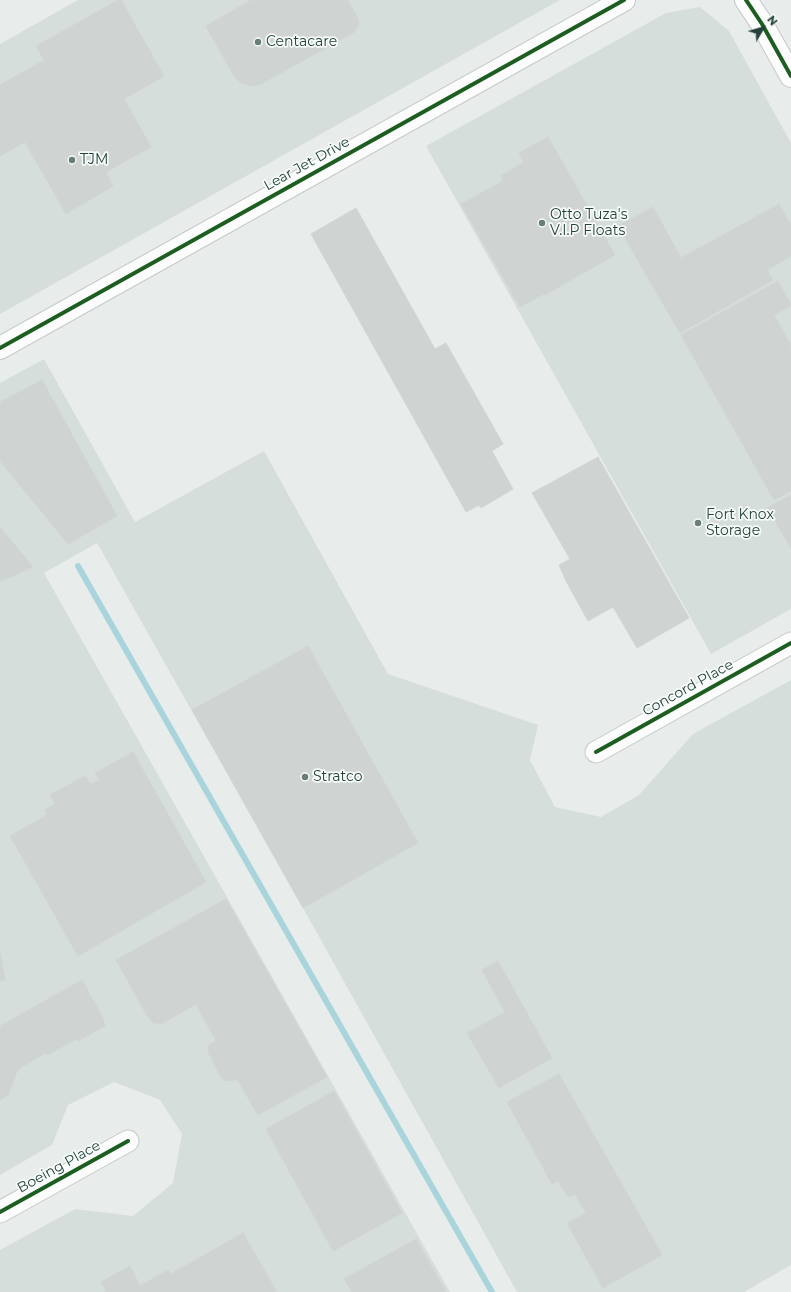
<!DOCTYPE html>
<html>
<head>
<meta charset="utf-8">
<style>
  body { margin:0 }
  #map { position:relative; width:791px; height:1292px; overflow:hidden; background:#e8edeb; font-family:Montserrat,sans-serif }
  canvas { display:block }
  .north { position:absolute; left:743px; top:8px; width:40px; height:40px; -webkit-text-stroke:3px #f7fbf9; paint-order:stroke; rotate:52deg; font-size:11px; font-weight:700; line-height:16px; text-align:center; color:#24423a }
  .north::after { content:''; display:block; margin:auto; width:14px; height:18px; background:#24423a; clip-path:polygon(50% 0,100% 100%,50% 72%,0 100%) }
</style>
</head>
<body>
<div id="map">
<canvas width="791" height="1292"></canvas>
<div class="north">N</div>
</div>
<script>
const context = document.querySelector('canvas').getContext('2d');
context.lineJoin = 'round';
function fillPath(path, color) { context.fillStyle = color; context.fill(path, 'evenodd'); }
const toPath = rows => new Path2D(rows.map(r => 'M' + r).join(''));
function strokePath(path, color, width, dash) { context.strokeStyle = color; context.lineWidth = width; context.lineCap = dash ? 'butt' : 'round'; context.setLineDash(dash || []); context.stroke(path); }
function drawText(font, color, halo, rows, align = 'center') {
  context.font = font + ' Montserrat,sans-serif'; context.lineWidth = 3.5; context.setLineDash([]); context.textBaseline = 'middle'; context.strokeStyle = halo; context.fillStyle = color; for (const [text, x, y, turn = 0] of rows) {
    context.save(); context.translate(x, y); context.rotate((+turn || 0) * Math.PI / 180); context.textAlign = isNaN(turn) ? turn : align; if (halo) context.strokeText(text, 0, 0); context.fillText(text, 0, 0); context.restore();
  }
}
const built = toPath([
  [78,0,560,0,0,314,0,44],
  [700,7,729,31,791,143,791,609,711,654,426,146,666,13],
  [44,359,135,522,264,451,388,674,538,725,530,760,555,807,601,817,639,795,693,734,791,680,791,1265,744,1292,517,1292,303,908,97,543,44,573,450,1292,0,1292,0,1250,75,1209,133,1216,173,1183,182,1134,160,1100,114,1082,68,1105,52,1145,0,1175,0,383]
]);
const stream = toPath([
  [78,566,492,1292]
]);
const building = toPath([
  [118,0,121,0,164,76,124,99,151,147,106,172,113,186,66,214,25,142,0,156,0,85,44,60,36,46,118,0],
  [251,0,348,0,359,21,357,28,353,33,261,84,252,86,243,84,235,78,206,26,251,0],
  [548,137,615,255,545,295,544,294,520,307,461,204,503,181,501,176,524,162,519,153,548,137],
  [779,204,791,225,791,256,767,270,773,280,680,333,618,226,653,207,681,258,779,204],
  [356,208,435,349,446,343,503,444,492,451,513,489,481,508,479,505,466,512,311,234,356,208],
  [778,281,791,304,791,306,774,315,791,345,791,491,774,500,681,335,778,281],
  [42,380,117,516,68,544,0,461,0,402,42,380],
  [598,457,689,618,637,648,613,607,588,621,566,581,559,565,570,559,532,493,598,457],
  [791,495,791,548,767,508,791,495],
  [0,527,33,567,0,582,0,527],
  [308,646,418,843,303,908,192,710,308,646],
  [133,752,206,882,78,956,10,836,47,815,44,810,55,804,50,795,85,776,90,784,99,780,95,773,133,752],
  [226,899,327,1077,258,1115,237,1079,231,1081,228,1081,224,1080,220,1076,208,1052,208,1047,210,1044,216,1041,196,1004,163,1023,156,1024,152,1022,149,1019,116,960,226,899],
  [0,951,5,980,0,981,0,951],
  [498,961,552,1058,499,1088,467,1033,505,1012,482,970,498,961],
  [82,980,103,1018,105,1026,78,1041,76,1039,48,1055,46,1053,18,1069,0,1035,0,1026,82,980],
  [0,1035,18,1069,8,1095,0,1100,0,1035],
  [559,1074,662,1255,603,1288,567,1223,586,1213,575,1194,568,1197,558,1181,552,1184,507,1102,559,1074],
  [334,1091,402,1213,333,1251,266,1129,334,1091],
  [243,1233,277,1292,106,1292,101,1282,130,1266,140,1286,168,1270,171,1274,243,1233],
  [416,1239,446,1292,352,1292,344,1279,416,1239]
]);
const minor = toPath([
  [596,752,791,643],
  [0,1212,128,1141]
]);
const tertiary = toPath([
  [746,0,762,24,791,76],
  [0,348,624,0]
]);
const cycleway = toPath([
  [746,0,762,24,791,76],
  [0,348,624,0],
  [596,752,791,643],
  [0,1212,128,1141]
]);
const markers = [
  [258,42,4,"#697e78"],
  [72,160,4,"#697e78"],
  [542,223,4,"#697e78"],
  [698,523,4,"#697e78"],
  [305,777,4,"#697e78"]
];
const poiNames = [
  ["Centacare",266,42],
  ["TJM",80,160],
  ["Otto Tuza's",550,215],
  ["V.I.P Floats",550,231],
  ["Fort Knox",706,515],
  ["Storage",706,531],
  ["Stratco",313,777]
];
const streetNames = [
  ["Lear Jet Drive",307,164,-29],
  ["Concord Place",688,688,-29],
  ["Boeing Place",59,1167,-29]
];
fillPath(built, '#d6dedb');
strokePath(stream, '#a9d4db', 6);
fillPath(building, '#cfd4d2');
strokePath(building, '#d1d6d4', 1);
strokePath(minor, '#c5cac8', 23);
strokePath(tertiary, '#c5cac8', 24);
strokePath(minor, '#fcfcfc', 21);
strokePath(tertiary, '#fcfcfc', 22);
strokePath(cycleway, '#1b5e20', 4);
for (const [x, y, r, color] of markers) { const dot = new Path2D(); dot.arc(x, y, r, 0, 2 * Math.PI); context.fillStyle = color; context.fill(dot); strokePath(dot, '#f7fbf9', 1.5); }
drawText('14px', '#24423a', '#f7fbf9', poiNames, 'left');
drawText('14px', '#24423a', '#f7fbf9', streetNames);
</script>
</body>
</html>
